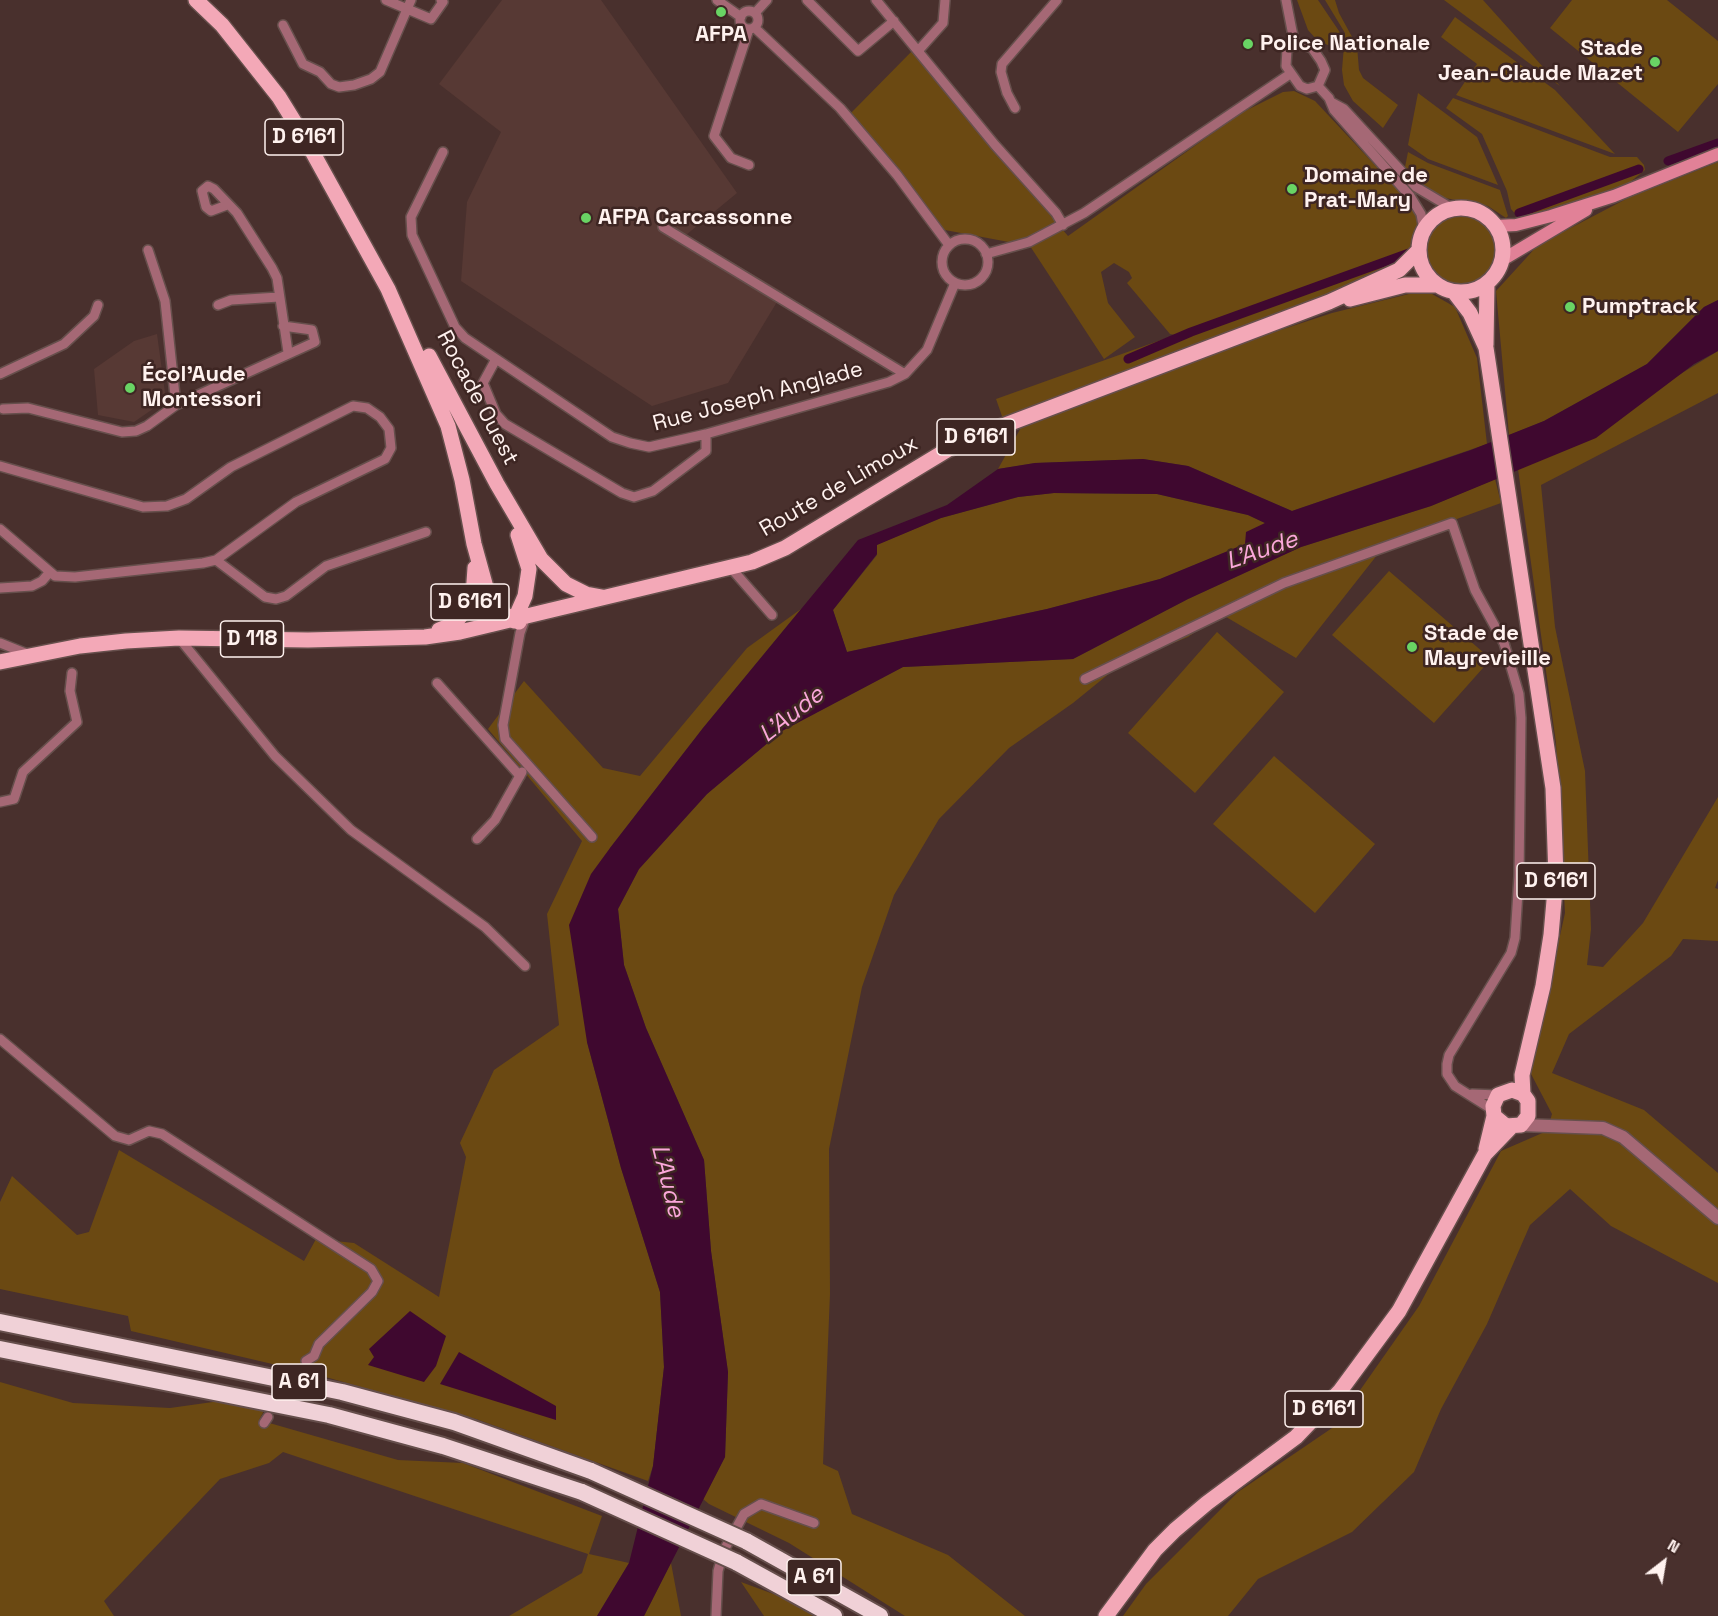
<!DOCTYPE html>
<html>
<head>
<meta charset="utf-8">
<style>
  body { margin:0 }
  #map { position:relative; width:1718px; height:1616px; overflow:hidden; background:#49302d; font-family:"Space Grotesk",sans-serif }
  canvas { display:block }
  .north { position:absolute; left:1634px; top:1532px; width:60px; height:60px; -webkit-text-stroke:4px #3e2623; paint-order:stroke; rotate:31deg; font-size:16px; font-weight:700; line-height:24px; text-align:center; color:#fff2ef }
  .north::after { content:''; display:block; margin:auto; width:21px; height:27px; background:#fff2ef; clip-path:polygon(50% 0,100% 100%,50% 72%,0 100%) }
</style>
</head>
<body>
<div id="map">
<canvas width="1718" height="1616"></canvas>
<div class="north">N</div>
</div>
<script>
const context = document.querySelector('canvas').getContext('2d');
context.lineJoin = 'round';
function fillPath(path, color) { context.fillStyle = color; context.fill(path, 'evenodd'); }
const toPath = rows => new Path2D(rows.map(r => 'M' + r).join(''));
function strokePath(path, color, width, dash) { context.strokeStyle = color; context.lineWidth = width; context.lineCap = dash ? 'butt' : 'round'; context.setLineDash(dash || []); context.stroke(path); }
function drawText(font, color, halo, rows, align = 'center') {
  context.font = font + ' "Space Grotesk",sans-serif'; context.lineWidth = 5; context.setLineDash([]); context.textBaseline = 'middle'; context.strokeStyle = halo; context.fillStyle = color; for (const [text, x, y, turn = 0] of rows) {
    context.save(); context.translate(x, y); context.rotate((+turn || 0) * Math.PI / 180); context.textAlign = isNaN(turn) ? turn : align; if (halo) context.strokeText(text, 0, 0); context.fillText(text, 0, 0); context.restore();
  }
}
const built = toPath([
  [502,0,601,0,737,193,686,235,783,292,728,383,652,406,461,281,467,202,501,132,439,84],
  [157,334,166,400,134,422,98,415,94,369,134,341]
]);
const green = toPath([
  [1297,0,1318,0,1341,34,1339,42,1330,46,1317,40,1308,30],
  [1325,0,1335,0,1339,13,1357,46,1359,70,1363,78,1398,105,1383,128,1353,101,1344,85,1342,70,1345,33],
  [1444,0,1483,0,1560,86],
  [1572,0,1667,0,1718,41,1718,84,1678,132,1550,28],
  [1455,17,1555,90,1615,154,1456,95,1477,64,1441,37],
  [912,51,1068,236,1241,113,1283,92,1294,91,1315,101,1401,193,1419,219,1415,243,1408,258,1389,272,1003,419,996,399,1175,335,1170,334,1127,283,1132,278,1129,272,1114,263,1101,272,1108,303,1135,337,1104,359,1030,246,929,227,850,114],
  [1418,93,1477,137,1498,185,1428,159,1408,145],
  [1453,98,1610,157,1637,157,1644,165,1645,170,1629,183,1598,195,1539,214,1518,217,1511,209,1507,191,1482,134,1446,108],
  [1408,152,1428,163,1500,190,1508,216,1506,218,1488,206,1445,198,1431,191,1405,167],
  [1718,162,1718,300,1704,307,1647,364,1544,421,1509,435,1496,291,1538,245,1628,198],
  '1426 252a36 36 0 1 1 72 0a36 36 0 1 1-72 0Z',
  [1425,290,1455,307,1477,358,1487,444,1292,511,1188,466,1143,459,1035,463,998,469,1023,424,1241,343,1332,313],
  [1718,351,1718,393,1541,485,1555,627,1585,771,1591,929,1587,965,1603,967,1643,923,1718,797,1718,880,1715,888,1718,889,1718,941,1683,939,1671,956,1569,1034,1552,1073,1644,1110,1718,1173,1718,1283,1611,1226,1570,1189,1530,1225,1487,1324,1441,1409,1414,1472,1352,1532,1258,1579,1228,1616,1123,1616,1146,1584,1238,1492,1335,1426,1419,1306,1501,1151,1547,1131,1552,1114,1530,1072,1565,913,1556,743,1518,469,1540,460],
  [1495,479,1501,503,1385,545,1296,658,1221,614,1188,637,1121,664,1073,703,1009,748,939,819,894,895,862,987,829,1149,830,1294,823,1464,838,1471,852,1514,948,1555,1025,1616,905,1616,789,1543,709,1504,703,1499,725,1457,728,1372,711,1251,704,1160,646,1028,624,965,618,909,639,869,707,794,782,731,903,667,1073,659,1188,599,1301,547,1431,506],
  [1054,493,1157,494,1248,515,1265,523,1245,544,1160,579,1047,609,847,652,833,610,877,555,876,545,941,518,1018,497],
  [1389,571,1491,659,1434,723,1332,635],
  [801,609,703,728,610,848,587,1042,621,1168,660,1292,664,1367,653,1466,648,1481,476,1419,311,1373,131,1331,128,1316,0,1289,0,1202,12,1176,77,1235,89,1232,119,1150,304,1261,316,1239,354,1243,439,1297,466,1157,460,1143,494,1070,559,1025,547,914,582,841,488,729,524,681,603,768,640,776,747,648],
  [1217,632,1284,692,1195,793,1128,733],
  [1274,756,1375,844,1315,913,1213,824],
  [0,1382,73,1403,170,1408,227,1400,265,1409,259,1420,398,1460,463,1463,602,1516,589,1554,629,1563,597,1616,509,1616,582,1573,588,1554,283,1452,269,1463,220,1479,104,1601,114,1616,0,1616],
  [671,1563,681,1616,644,1616],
  [741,1582,787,1599,813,1616,764,1616]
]);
const water = toPath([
  [1718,300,1718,351,1694,364,1596,438,1431,506,1301,547,1188,599,1073,659,903,667,782,731,707,794,639,869,618,909,624,965,646,1028,704,1160,711,1251,728,1372,725,1457,644,1616,597,1616,629,1563,653,1466,664,1367,660,1292,621,1168,587,1042,569,925,591,874,610,848,703,728,858,540,947,505,998,469,1035,463,1143,459,1188,466,1292,511,1471,450,1544,421,1647,364,1704,307],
  [1054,493,1157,494,1248,515,1265,523,1246,532,1245,544,1160,579,1047,609,847,652,833,610,877,554,877,545,941,518,1018,497],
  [410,1311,446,1336,436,1366,424,1382,368,1365,374,1357,369,1349],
  [459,1352,556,1406,556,1420,440,1384]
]);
const canal = toPath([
  [1668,161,1718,143],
  [1519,213,1639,169],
  [1128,359,1191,332,1409,253]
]);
const minorTunnel = toPath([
  [275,1407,306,1361]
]);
const minor = toPath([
  [386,0,431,19,443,2,441,0],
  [717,0,741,17],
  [807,0,858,51,894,21],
  [876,0,995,145,1056,213,1063,225],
  [1286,0,1295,46],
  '740 20a9 9 0 1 1 18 0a9 9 0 1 1-18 0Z',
  [755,13,767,0],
  [283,25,303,64,320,72,331,84,339,87,354,85,371,79,380,72,411,0],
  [755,28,840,108,897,175,949,245],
  [1298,44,1312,48,1321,61,1325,70,1318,86,1307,89,1300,86,1286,66,1287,49,1298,44],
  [918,51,943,23,945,0],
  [1318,86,1329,98,1334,110,1410,196,1421,214,1424,231],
  [1331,102,1344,109,1416,187,1453,209],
  [1015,108,1007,93,1001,72,1002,64,1057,0],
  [443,152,411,217,412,235,455,327,465,338,612,437,630,443,649,447,706,434,889,382,905,374,927,350,955,283],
  [749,165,731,158,714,136,749,29],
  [227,205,211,211,206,207,202,191,208,186,214,189,237,213,272,268,277,278,288,352],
  [663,227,905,374],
  '942 262a23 23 0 1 1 46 0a23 23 0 1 1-46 0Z',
  [148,250,165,301,176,405],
  [986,254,1029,242,1084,213,1290,74],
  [218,305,231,300,279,297],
  [496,359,483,383,496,414,505,424,622,493,634,497,653,491,706,451,706,434],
  [0,374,64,344,94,316,98,305],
  [3,409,28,408,122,432,136,431,147,426,176,405,315,342,312,330,283,326],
  [0,466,143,507,167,506,186,499,231,467,353,406,367,408,380,417,389,429,391,448,385,459,296,502,216,560,203,563,75,577,55,576,0,529],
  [216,560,265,597,276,599,286,596,326,566,426,532],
  [731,568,772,615],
  [0,588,32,586,42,581,49,573],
  [524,622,520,633,503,725,505,739,592,837],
  [179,638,275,756,351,830,485,927,525,966],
  [0,643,30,655],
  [1085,679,1284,583,1452,523,1475,590,1504,643,1519,694,1521,718,1519,876,1515,938,1511,953,1449,1055,1447,1064,1447,1074,1455,1086,1493,1110],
  [437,683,520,776],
  [0,802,14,799,23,772,77,722,70,691,72,673],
  [477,839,495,820,522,772],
  [0,1039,115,1136,129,1140,149,1131,162,1134,371,1269,378,1281,372,1292,319,1344,314,1356,306,1361],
  [1472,1094,1498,1095],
  [264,1423,268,1417],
  [716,1616,718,1571,724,1550,744,1514,761,1504,814,1523]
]);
const tertiary = toPath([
  [1521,1125,1603,1128,1623,1137,1718,1218]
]);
const secondary = toPath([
  [1496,226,1516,225,1551,216,1614,196,1718,154],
  [1502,260,1586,210]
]);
const primary = toPath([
  [196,0,222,25,279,97,308,144,388,289,448,426,462,480,474,544,487,591,500,612,519,622],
  '1419 250a42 42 0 1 1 84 0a42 42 0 1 1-84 0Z',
  [1454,292,1470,313,1486,348,1553,788,1556,878,1551,935,1543,986,1522,1075,1523,1094],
  [1350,299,1405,285,1438,285],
  [1486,345,1487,283],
  [429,356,497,484,541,559,566,584,586,594,602,597],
  [514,621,525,596,529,569,518,535],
  [439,630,454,624,465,611,473,596,475,568],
  [0,662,80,646,126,641,179,638,308,640,425,637,460,632,752,562,785,548,947,450,992,430,1329,302,1399,270,1419,250],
  [1486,1149,1494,1116,1493,1106,1498,1095,1512,1090,1523,1094,1528,1101,1528,1116,1521,1125,1506,1126,1494,1116],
  [1106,1616,1155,1550,1175,1530,1207,1503,1296,1437,1340,1391,1399,1311,1485,1154,1511,1127]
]);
const motorway = toPath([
  [0,1322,342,1392,454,1422,591,1471],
  [0,1349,329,1415,443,1446,582,1492],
  [746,1541,880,1616],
  [736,1562,834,1616]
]);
const motorwayBridge = toPath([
  [591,1471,746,1541],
  [582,1492,736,1562]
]);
const markers = [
  [721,12,6,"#69d464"],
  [1248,44,6,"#69d464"],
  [1655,62,6,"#69d464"],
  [1292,189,6,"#69d464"],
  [586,218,6,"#69d464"],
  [1570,307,6,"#69d464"],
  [130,388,6,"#69d464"],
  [1412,647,6,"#69d464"]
];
const shields = [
  [304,137,78],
  [976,437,78],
  [470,602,78],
  [252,639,63],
  [1556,881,78],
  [299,1382,54],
  [1324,1409,78],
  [814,1577,54]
];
const shieldNames = [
  ["D 6161",304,137],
  ["D 6161",976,437],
  ["D 6161",470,602],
  ["D 118",252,639],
  ["D 6161",1556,881],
  ["A 61",299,1382],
  ["D 6161",1324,1409],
  ["A 61",814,1577]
];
const poiNames = [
  ["AFPA",721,35,"center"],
  ["Police Nationale",1260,44],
  ["Stade",1643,49,"right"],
  ["Jean-Claude Mazet",1643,74,"right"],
  ["Domaine de",1304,176],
  ["Prat-Mary",1304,201],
  ["AFPA Carcassonne",598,218],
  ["Pumptrack",1582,307],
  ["Écol'Aude",142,375],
  ["Montessori",142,400],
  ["Stade de",1424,634],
  ["Mayrevieille",1424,659]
];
const streetNames = [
  ["Rue Joseph Anglade",758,397,-15],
  ["Rocade Ouest",477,398,62],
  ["Route de Limoux",839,487,-30]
];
const waterNames = [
  ["L'Aude",1262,551,-19],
  ["L'Aude",792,715,-38],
  ["L'Aude",667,1181,76]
];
fillPath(built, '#573934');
fillPath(green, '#6b4912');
fillPath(water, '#3f082f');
strokePath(canal, '#3f082f', 9);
strokePath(minorTunnel, '#644d4a', 9, [9, 4.5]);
strokePath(minor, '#664f4c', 12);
strokePath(tertiary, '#664f4c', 15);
strokePath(secondary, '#664f4c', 15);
strokePath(primary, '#664f4c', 18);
strokePath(motorway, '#664f4c', 20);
strokePath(minor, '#a56875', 9);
strokePath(tertiary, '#a56875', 12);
strokePath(secondary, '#e18197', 12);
strokePath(primary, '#f3a8b7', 15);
strokePath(motorway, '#f0d1d7', 16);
strokePath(motorwayBridge, '#664f4c', 20, []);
strokePath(motorwayBridge, '#f0d1d7', 16);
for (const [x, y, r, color] of markers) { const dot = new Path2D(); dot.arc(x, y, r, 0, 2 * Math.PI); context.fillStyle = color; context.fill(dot); strokePath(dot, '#3e2623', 2); }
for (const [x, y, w] of shields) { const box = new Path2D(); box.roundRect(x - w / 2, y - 18, w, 36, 4.5); context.fillStyle = '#3e2623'; context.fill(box); strokePath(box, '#fff2ef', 1.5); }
drawText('bold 21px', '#fff2ef', null, shieldNames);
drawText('bold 22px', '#fff2ef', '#3e2623', poiNames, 'left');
drawText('22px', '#fff2ef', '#3e2623', streetNames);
drawText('italic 24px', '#fba7da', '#3e2623', waterNames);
</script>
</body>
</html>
